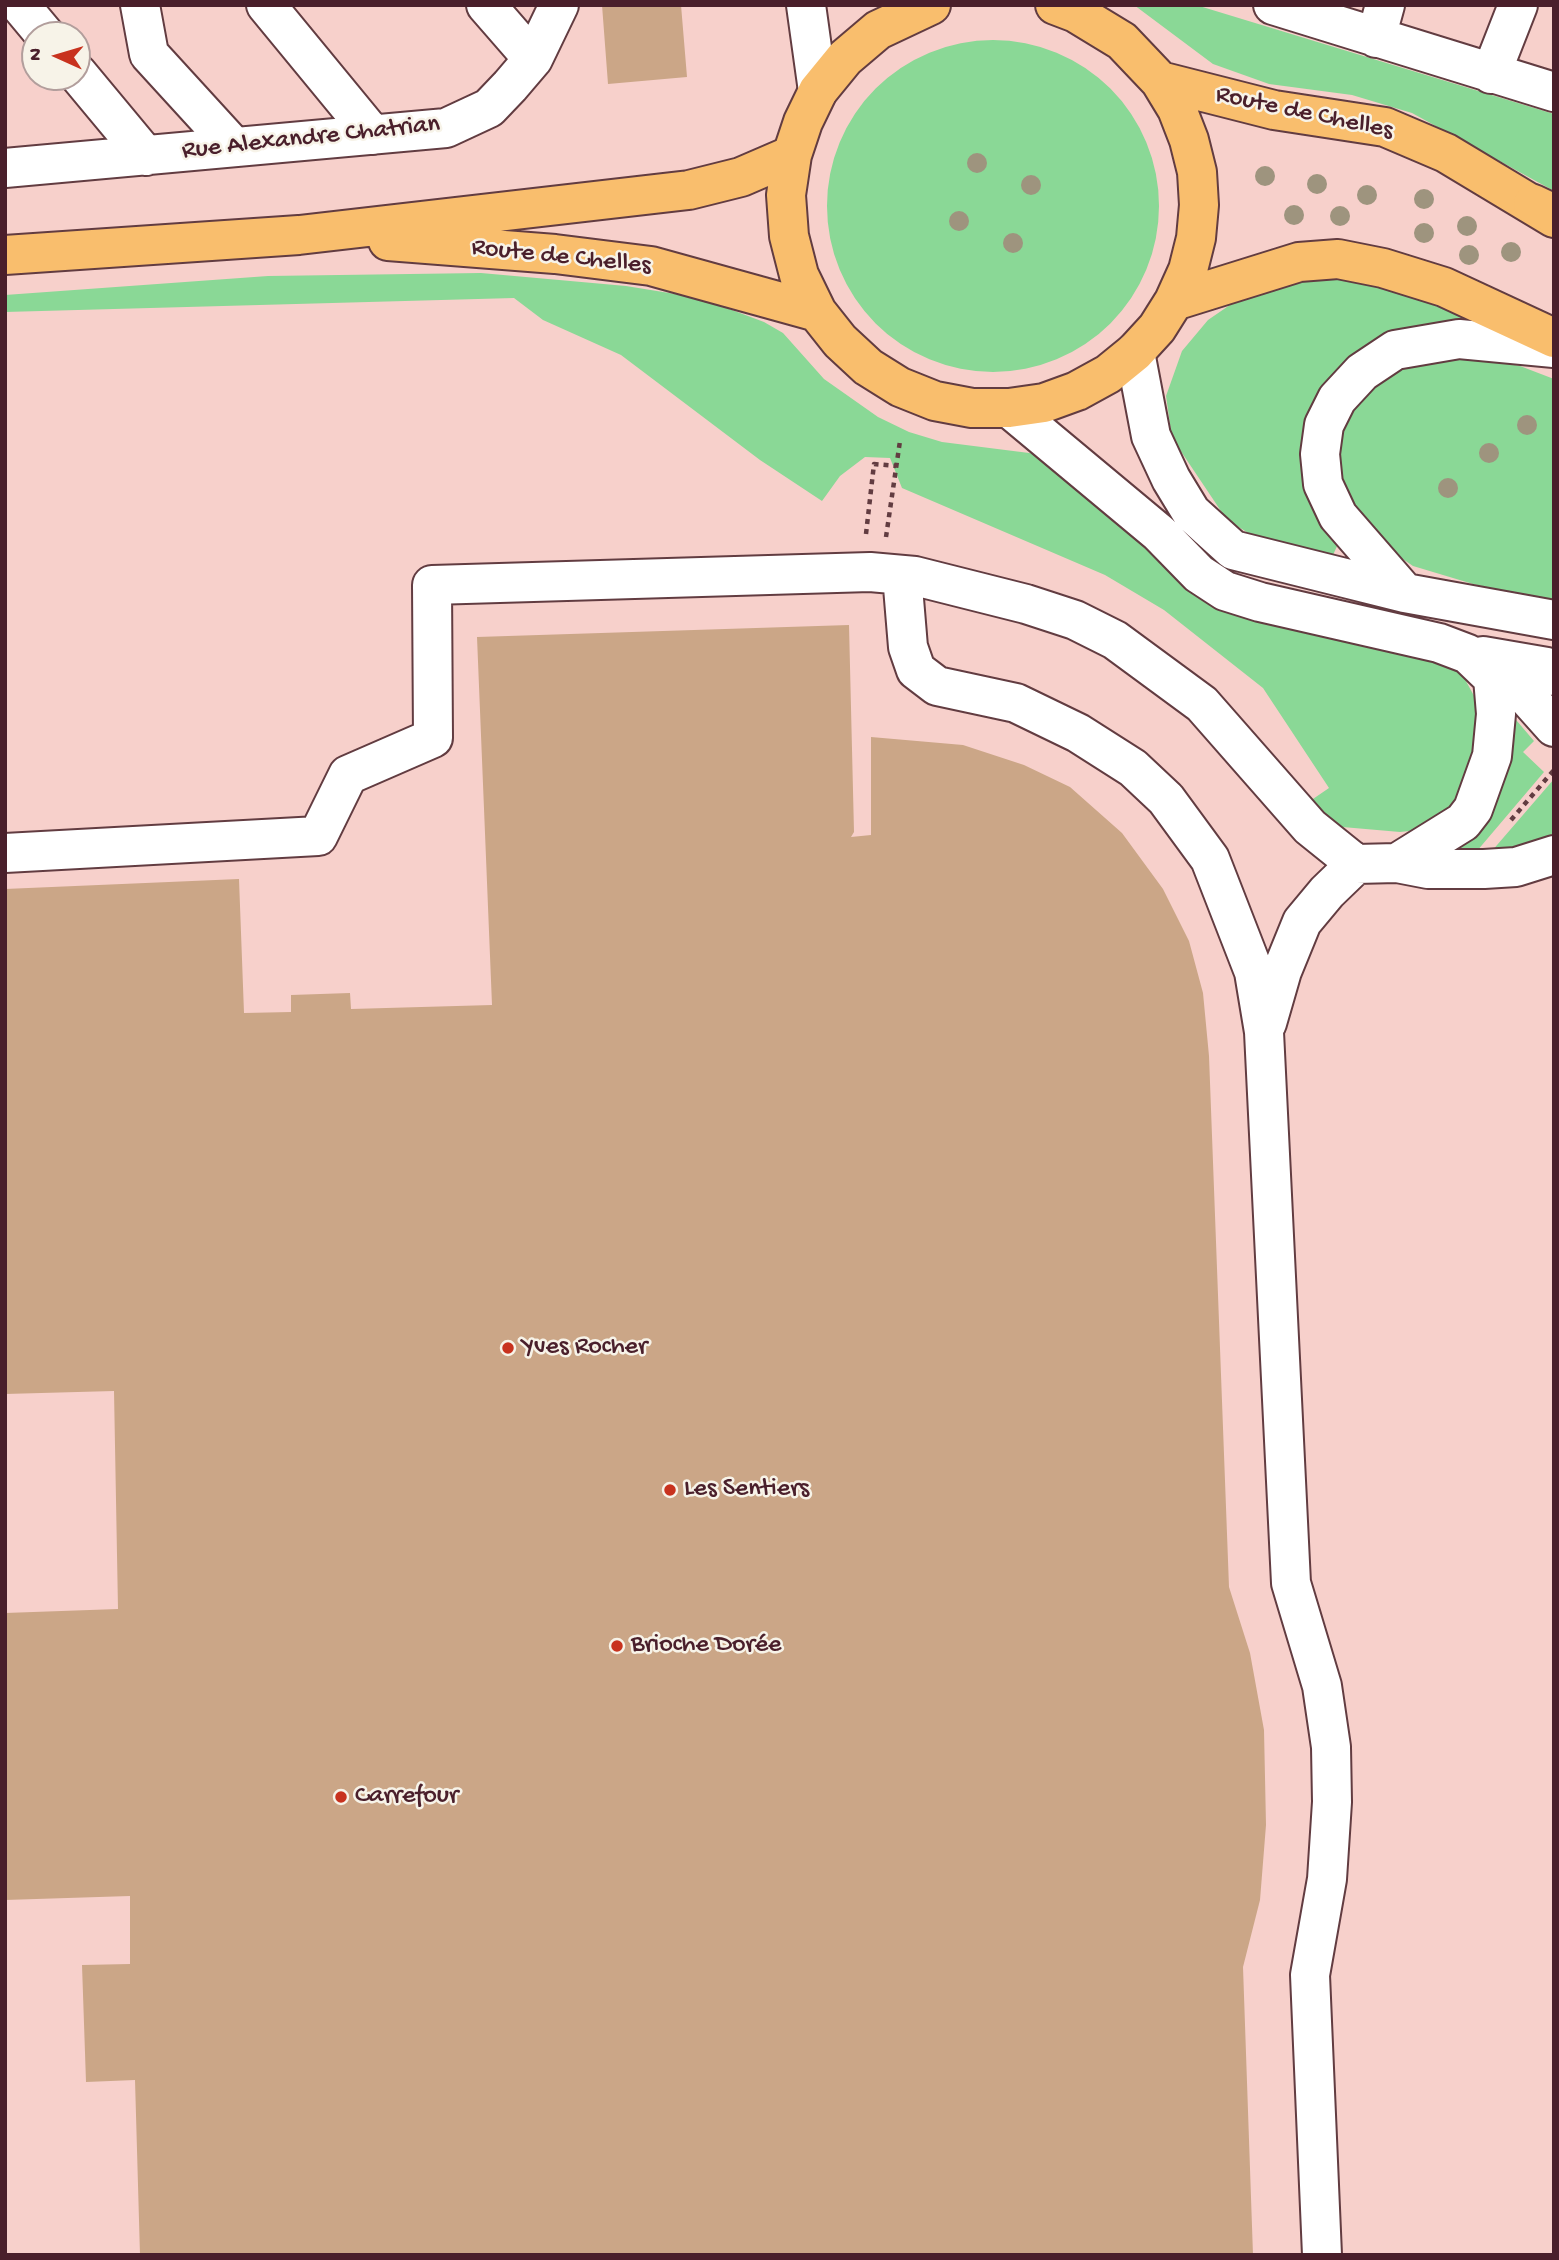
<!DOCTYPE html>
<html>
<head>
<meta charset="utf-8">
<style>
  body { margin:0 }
  #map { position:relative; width:1559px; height:2260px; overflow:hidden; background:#eddfbd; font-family:"Gochi Hand",sans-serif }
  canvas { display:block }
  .frame { position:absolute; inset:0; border:7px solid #4a1f2b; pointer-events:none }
  .north { position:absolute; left:21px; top:21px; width:70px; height:70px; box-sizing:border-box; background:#f7f3e8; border:2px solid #b29e9c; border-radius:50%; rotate:274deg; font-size:19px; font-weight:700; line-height:28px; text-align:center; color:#4a1f2b }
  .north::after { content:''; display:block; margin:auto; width:24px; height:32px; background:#c8321e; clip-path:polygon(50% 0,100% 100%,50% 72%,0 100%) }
</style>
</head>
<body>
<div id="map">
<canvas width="1559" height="2260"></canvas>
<div class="frame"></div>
<div class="north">N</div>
</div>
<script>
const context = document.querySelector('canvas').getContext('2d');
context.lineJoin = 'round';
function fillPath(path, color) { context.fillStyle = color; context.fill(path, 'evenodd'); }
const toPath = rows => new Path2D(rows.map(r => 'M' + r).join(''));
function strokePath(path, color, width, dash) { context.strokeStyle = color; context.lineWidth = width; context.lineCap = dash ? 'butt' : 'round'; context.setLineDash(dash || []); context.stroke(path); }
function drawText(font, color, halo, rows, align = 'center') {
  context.font = font + ' "Gochi Hand",sans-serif'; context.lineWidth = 5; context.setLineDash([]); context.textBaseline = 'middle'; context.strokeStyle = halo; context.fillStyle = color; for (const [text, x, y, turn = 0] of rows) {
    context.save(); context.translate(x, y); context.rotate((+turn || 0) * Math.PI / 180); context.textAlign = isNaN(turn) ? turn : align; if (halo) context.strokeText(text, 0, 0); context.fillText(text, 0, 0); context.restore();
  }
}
const built = toPath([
  [5,5,1554,5,1554,2255,5,2255],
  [35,35,77,35,77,77,35,77]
]);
const green = toPath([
  [1134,5,1196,5,1554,114,1554,191,1412,113,1352,95,1269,84,1213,64],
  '827 206a166 166 0 1 1 332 0a166 166 0 1 1-332 0Z',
  [1334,270,1392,283,1470,316,1467,325,1399,334,1354,354,1327,383,1338,544,1333,555,1318,557,1260,540,1227,520,1172,438,1166,396,1182,351,1208,320,1243,296],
  [481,273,626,286,700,298,764,322,783,333,824,379,878,417,909,432,942,442,1037,454,1186,577,1429,652,1461,672,1479,705,1477,753,1456,805,1418,830,1400,832,1331,826,1310,801,1329,788,1263,688,1164,610,1105,575,902,488,890,458,865,457,840,476,822,501,760,460,621,355,543,320,514,298,5,312,5,295,268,276],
  [1470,356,1520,366,1554,379,1554,602,1473,584,1413,566,1378,542,1348,504,1333,446,1342,414,1372,382,1402,364],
  [1511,714,1534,741,1523,752,1544,772,1471,858,1444,853,1459,849,1477,834],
  [1554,779,1554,832,1540,844,1491,852]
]);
const building = toPath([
  [602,5,681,5,687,77,608,84],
  [849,625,854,832,851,837,871,835,871,737,963,745,1024,765,1070,787,1122,833,1163,889,1189,941,1203,993,1209,1056,1229,1587,1250,1653,1264,1730,1266,1825,1260,1900,1243,1967,1253,2255,140,2255,135,2080,86,2082,82,1965,130,1964,130,1896,5,1900,5,1613,118,1609,114,1391,5,1394,5,889,239,879,244,1013,291,1012,291,995,350,993,351,1009,492,1005,477,637]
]);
const path = toPath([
  [866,534,874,464,896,466],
  [886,537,900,441],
  [1511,820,1554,770]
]);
const minor = toPath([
  [20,5,45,35],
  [140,5,149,54,234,147],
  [266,5,373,135],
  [486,5,533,59],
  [806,5,818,91],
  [1273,5,1554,92],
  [1376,38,1385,5],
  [77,73,146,156],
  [1491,74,1518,5],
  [5,168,446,128,489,108,510,86,533,59,559,5],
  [1135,352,1151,436,1171,479,1191,512,1233,550,1405,593,1554,620],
  [1009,408,1159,533,1199,574,1225,591,1260,602,1439,643,1468,654,1493,678,1520,689,1554,727],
  [902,575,908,647,916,670,937,686,1016,703,1078,733,1133,768,1166,799,1210,859,1254,972,1264,1032,1291,1583,1322,1686,1331,1747,1332,1802,1327,1879,1310,1975,1322,2255],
  [1405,593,1338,516,1323,484,1320,454,1324,425,1337,399,1362,372,1395,350,1459,339,1554,348],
  [1483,656,1547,667,1554,676],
  [5,853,318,836,348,775,433,738,432,585,870,572,915,576,1026,604,1075,620,1115,640,1202,704,1310,827,1356,864],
  [1397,863,1463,822,1473,809,1492,756,1496,714,1493,678],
  [1267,1023,1282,971,1302,922,1327,892,1356,864,1397,863,1428,869,1484,869,1516,867,1554,855]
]);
const major = toPath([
  [931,5,878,30,845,58,818,91,803,122,792,155,786,195,789,236,799,275,817,312,840,341,868,367,900,387,935,401,972,408,1009,408,1044,403,1077,391,1108,374,1135,352,1157,328,1174,301,1188,270,1196,238,1199,205,1197,172,1189,140,1177,109,1160,81,1122,41,1076,13,1055,5],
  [1160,81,1274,110,1385,127,1446,153,1554,218],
  [388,241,555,254,651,266,817,312],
  [5,255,299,235,689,190,741,177,792,155],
  [1174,301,1299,262,1338,259,1383,268,1444,287,1554,338]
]);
const highway = toPath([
  [1533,204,1554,214]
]);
const trees = [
  [977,163],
  [1265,176],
  [1317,184],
  [1031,185],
  [1367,195],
  [1424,199],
  [1294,215],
  [1340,216],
  [959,221],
  [1467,226],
  [1424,233],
  [1013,243],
  [1511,252],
  [1469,255],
  [1527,425],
  [1489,453],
  [1448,488]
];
const markers = [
  [508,1348,7,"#c8321e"],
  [670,1490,7,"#c8321e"],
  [617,1646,7,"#c8321e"],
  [341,1797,7,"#c8321e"]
];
const streetNames = [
  ["Route de Chelles",1304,114,12],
  ["Rue Alexandre Chatrian",311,139,-6],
  ["Route de Chelles",561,258,6]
];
const poiNames = [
  ["Yves Rocher",522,1348],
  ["Les Sentiers",684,1490],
  ["Brioche Dorée",631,1646],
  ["Carrefour",355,1797]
];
fillPath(built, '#f7d0cb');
fillPath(green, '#8ad896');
fillPath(building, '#cba687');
strokePath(minor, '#623c41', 42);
strokePath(major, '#623c41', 42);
strokePath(highway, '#623c41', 42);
strokePath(path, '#623c41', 4.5, [5, 5]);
strokePath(minor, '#fff', 38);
strokePath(major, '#f9be6d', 38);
strokePath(highway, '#f9be6d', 38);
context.fillStyle = '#9e947e';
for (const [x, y] of trees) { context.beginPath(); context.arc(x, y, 10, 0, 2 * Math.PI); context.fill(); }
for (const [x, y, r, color] of markers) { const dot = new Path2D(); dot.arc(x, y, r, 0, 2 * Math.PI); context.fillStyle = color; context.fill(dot); strokePath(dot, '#f7f3e8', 2.5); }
drawText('26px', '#4a1f2b', '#f7f3e8', streetNames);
drawText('26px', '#4a1f2b', '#f7f3e8', poiNames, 'left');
</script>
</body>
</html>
